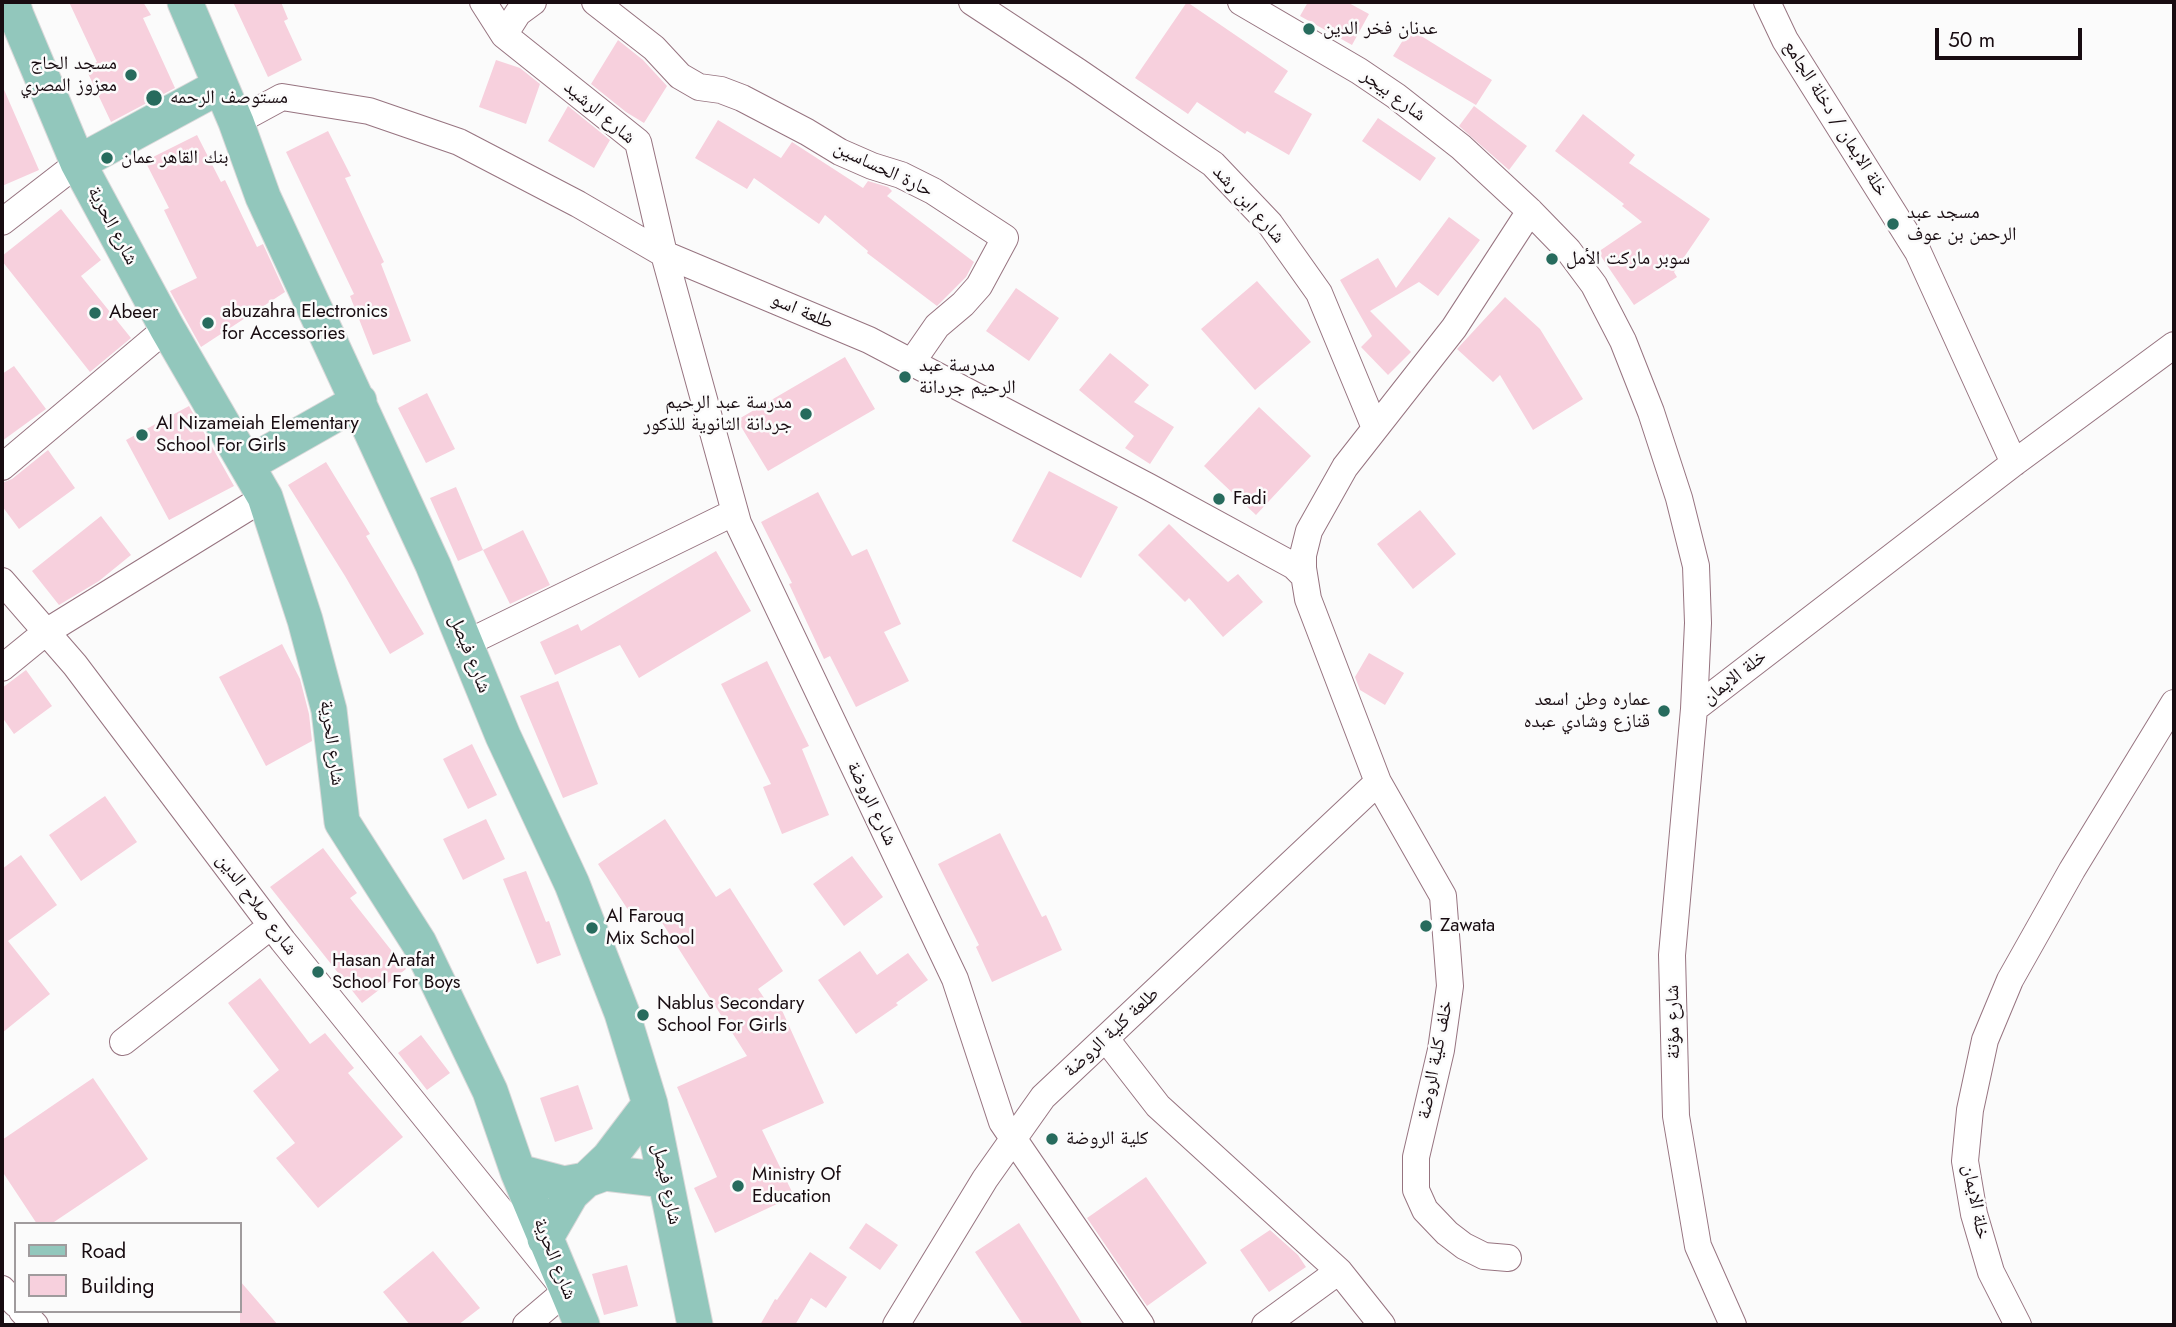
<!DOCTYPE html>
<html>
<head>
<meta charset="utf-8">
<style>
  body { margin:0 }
  #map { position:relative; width:2176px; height:1327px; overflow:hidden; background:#fbfbfb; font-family:Jost,sans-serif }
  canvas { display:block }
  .frame { position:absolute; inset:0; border:4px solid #180c11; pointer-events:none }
  .legend { position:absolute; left:14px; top:1222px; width:228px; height:91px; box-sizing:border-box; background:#fbfbfb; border:2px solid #a09b9d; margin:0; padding:9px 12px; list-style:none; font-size:21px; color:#180c11 }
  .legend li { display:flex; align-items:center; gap:14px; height:35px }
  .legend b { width:35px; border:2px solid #a09b9d }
  .scale { position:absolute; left:1935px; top:28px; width:147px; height:32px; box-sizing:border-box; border:4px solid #180c11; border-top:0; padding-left:9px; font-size:21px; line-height:24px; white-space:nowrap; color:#180c11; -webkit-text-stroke:5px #fbfbfb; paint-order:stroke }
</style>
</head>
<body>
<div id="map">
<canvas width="2176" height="1327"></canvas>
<div class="frame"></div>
<ul class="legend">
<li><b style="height:9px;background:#92c7bc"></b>Road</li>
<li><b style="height:19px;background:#f7d0dd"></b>Building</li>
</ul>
<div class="scale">50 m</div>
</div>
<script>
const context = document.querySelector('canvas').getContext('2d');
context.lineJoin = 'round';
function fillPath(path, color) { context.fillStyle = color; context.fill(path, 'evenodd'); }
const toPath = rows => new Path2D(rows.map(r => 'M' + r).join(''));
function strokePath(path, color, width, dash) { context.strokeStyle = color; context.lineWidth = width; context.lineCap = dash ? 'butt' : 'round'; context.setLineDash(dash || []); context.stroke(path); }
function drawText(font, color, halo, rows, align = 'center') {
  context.font = font + ' Jost,"Noto Naskh Arabic",sans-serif'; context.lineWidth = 5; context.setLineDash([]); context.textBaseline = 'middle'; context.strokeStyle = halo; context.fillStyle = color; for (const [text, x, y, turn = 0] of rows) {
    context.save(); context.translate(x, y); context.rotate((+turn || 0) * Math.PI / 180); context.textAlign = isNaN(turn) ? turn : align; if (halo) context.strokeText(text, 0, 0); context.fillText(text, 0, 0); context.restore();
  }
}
const building = toPath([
  [69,2,143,2,151,15,143,18,175,88,111,122,85,67,97,62],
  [233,2,281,2,288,19,284,21,302,60,268,77],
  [1187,2,1288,71,1274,92,1312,114,1289,155,1247,131,1245,134,1197,102,1188,114,1135,78],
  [1308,2,1347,2,1369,14,1352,45,1300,16],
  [1410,29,1492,80,1476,105,1393,56],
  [618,40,643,60,667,86,644,123,626,112,591,84],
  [496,60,520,68,540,84,526,124,479,107],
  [2,85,39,170,2,186],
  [568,106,610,140,594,168,548,141],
  [1474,106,1527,146,1509,170,1459,126],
  [1583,114,1635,155,1629,163,1710,219,1674,272,1677,277,1634,305,1598,252,1642,222,1622,206,1624,204,1555,151],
  [1378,118,1436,158,1420,181,1362,141],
  [718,120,781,158,792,142,863,188,868,181,888,187,892,191,887,196,974,262,966,277,937,306,867,253,868,251,825,215,819,224,754,178,747,189,695,158],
  [328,131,351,176,345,178,384,262,381,264,411,341,373,355,350,296,354,294,286,152],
  [197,135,221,182,225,180,257,247,263,244,285,292,201,347,170,291,197,278,164,210,169,208,145,161],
  [61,209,101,260,81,276,131,338,90,372,2,261,2,256],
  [1449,217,1480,240,1438,296,1419,282,1370,311,1411,352,1388,375,1361,347,1372,336,1340,280,1378,258,1396,288],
  [1257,281,1311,342,1255,390,1201,329],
  [1016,288,1059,318,1029,361,986,331],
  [1505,297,1540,329,1583,399,1533,430,1500,375,1493,382,1457,349],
  [1110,353,1149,385,1134,402,1174,427,1150,464,1125,448,1134,436,1079,390],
  [845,357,875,409,768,471,737,420],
  [14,366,46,409,2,441,2,374],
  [427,393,455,449,426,463,398,408],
  [189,406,234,486,169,520,126,440],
  [1259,407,1311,456,1256,515,1204,466],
  [48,450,75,488,19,529,2,506,2,483,12,479],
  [326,462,370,534,366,536,424,634,390,654,345,576,288,485],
  [1049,471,1118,507,1081,578,1012,541],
  [456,487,483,550,458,561,430,498],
  [818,492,852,556,867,549,901,624,884,632,909,681,856,707,830,656,824,659,789,584,792,583,761,522],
  [1420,510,1456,554,1413,589,1377,544],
  [101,516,131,555,99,581,59,605,32,571],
  [1169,524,1228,582,1238,574,1263,602,1223,637,1189,598,1185,602,1138,555],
  [523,530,550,585,510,604,483,550],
  [716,551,751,611,639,678,620,645,555,675,540,642,578,624,581,631],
  [282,644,300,679,309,714,312,741,266,766,219,677],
  [1369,653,1404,673,1385,705,1360,690,1355,677],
  [767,661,809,746,802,749,829,815,782,834,763,787,771,784,721,684],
  [26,670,52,706,14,734,2,717,2,688],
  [558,681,598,784,563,798,520,696],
  [472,744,497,795,468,809,443,759],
  [105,796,137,842,81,881,49,835],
  [486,819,505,859,463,880,443,839],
  [665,819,716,897,730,888,783,971,758,989,773,1011,780,1006,824,1103,762,1130,794,1196,715,1233,694,1188,717,1177,677,1087,747,1056,654,910,636,922,598,864],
  [1000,833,1042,917,1046,915,1062,950,992,982,976,947,979,945,938,864],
  [323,848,357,893,350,898,406,969,362,1003,270,887],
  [21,855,57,905,8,941,50,994,2,1033,2,869],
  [852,856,883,897,844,926,813,884],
  [526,871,546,922,549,921,561,955,537,964,503,879],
  [860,951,877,975,908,953,928,980,896,1003,898,1005,856,1034,818,980],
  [260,978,310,1044,325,1033,354,1068,348,1073,403,1137,318,1208,276,1158,295,1143,253,1091,279,1070,228,1003],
  [421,1035,450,1073,427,1090,398,1053],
  [93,1078,148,1159,51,1224,37,1224,2,1171,2,1140],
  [578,1085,593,1129,555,1142,540,1098],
  [1146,1177,1207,1263,1147,1306,1087,1218],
  [866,1223,898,1245,880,1270,849,1248],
  [1019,1223,1056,1281,1083,1325,1023,1325,975,1252],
  [1270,1230,1298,1255,1306,1267,1269,1292,1240,1250],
  [433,1251,480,1308,458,1325,410,1325,383,1292],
  [810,1252,847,1277,826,1308,811,1298,795,1325,760,1325,775,1299,777,1300],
  [627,1265,638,1306,604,1315,592,1274],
  [240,1281,278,1325,240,1325]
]);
const minor = toPath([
  [483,2,504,35,638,142,664,254,738,523,955,979,1002,1122,1141,1325],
  [595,2,654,48,680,76,699,87,721,90,742,98,807,132,840,152,872,166,901,175,933,191,1005,238,979,286,963,304,937,326,912,362],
  [972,2,1077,71,1213,164,1270,224,1319,293,1375,428],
  [1241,2,1359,71,1396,96,1461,147,1530,211,1568,250,1594,285,1623,341,1651,412,1679,498,1696,566,1698,623,1694,709,1672,955,1676,1116,1698,1246,1733,1325],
  [1767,2,1785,40,1918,252,2014,463],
  [504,35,518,13,533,2],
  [236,122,282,97,369,111,459,142,578,204,664,254,869,340,1149,487,1294,566,1303,575],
  [2,222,78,163],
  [2,467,167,328],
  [2,581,75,665,283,941,566,1291,526,1325],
  [465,644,735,512],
  [2,668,46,632,265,497],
  [1694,709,2014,463,2174,345],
  [1106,1039,1158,1106,1339,1271,1382,1325],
  [123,1042,271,926],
  [1508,1258,1484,1256,1464,1246,1447,1233,1425,1210,1416,1190,1416,1157,1441,1050,1450,986,1443,896,1378,782,1308,599,1303,568,1303,555,1309,531,1345,467,1454,328,1530,211],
  [2,1289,16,1304],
  [22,1311,35,1325],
  [896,1325,985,1179,1043,1097,1378,782],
  [1265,1325,1339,1271],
  [2018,1325,1991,1272,1974,1214,1965,1161,1970,1110,1985,1040,2010,980,2072,870,2174,703]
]);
const major = toPath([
  [12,2,16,15,78,163,167,328,265,497,305,620,329,710,342,822,419,943,490,1091,518,1172,582,1325],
  [185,2,236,122,263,197,433,565,503,736,572,884,622,1013,650,1104,695,1325],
  [78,163,220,86],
  [248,464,359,401],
  [518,1172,564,1184,586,1180,609,1158,650,1104],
  [545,1239,571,1194,586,1180,605,1173,665,1180]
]);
const markers = [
  [1309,29,7,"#276b5d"],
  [131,75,7,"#276b5d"],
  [154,98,9,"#276b5d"],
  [107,158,7,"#276b5d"],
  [1893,224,7,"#276b5d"],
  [1552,259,7,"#276b5d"],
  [95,313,7,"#276b5d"],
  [208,323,7,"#276b5d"],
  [905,377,7,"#276b5d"],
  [806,414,7,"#276b5d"],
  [142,435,7,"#276b5d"],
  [1219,499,7,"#276b5d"],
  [1664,711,7,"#276b5d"],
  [1426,926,7,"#276b5d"],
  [592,928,7,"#276b5d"],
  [318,972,7,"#276b5d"],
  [643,1015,7,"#276b5d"],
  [1052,1139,7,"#276b5d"],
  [738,1186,7,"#276b5d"]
];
const poiNames = [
  ["عدنان فخر الدين",1323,29],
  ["مسجد الحاج",117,64,"right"],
  ["معزوز المصري",117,86,"right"],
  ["مستوصف الرحمه",170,98],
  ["بنك القاهر عمان",121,158],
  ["مسجد عبد",1907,213],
  ["الرحمن بن عوف",1907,235],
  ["سوبر ماركت الأمل",1566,259],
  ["abuzahra Electronics",222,312],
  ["for Accessories",222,334],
  ["Abeer",109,313],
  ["مدرسة عبد",919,366],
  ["الرحيم جردانة",919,388],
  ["مدرسة عبد الرحيم",792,403,"right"],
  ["جردانة الثانوية للذكور",792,425,"right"],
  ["Al Nizameiah Elementary",156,424],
  ["School For Girls",156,446],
  ["Fadi",1233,499],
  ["عماره وطن اسعد",1650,700,"right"],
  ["قنازع وشادي عبده",1650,722,"right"],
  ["Al Farouq",606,917],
  ["Mix School",606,939],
  ["Zawata",1440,926],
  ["Hasan Arafat",332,961],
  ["School For Boys",332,983],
  ["Nablus Secondary",657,1004],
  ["School For Girls",657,1026],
  ["كلية الروضة",1066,1139],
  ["Ministry Of",752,1175],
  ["Education",752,1197]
];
const streetNames = [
  ["شارع بيجر",1393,96,36],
  ["شارع الرشيد",599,113,40],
  ["خلة الايمان / دخلة الجامع",1835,119,58],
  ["حارة الحساسين",883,170,25],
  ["شارع ابن رشد",1248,205,48],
  ["شارع الحرية",112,226,62],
  ["طلعة اسو",802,312,23],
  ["شارع فيصل",469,654,68],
  ["خلة الايمان",1735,678,-38],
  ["شارع الحرية",331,743,82],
  ["شارع الروضة",871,804,64],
  ["شارع صلاح الدين",256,905,53],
  ["شارع مؤتة",1674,1022,-91],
  ["طلعة كلية الروضة",1112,1033,-43],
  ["خلف كلية الروضة",1436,1060,-79],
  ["شارع فيصل",666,1184,78],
  ["خلة الايمان",1975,1202,79],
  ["شارع الحرية",554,1259,68]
];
fillPath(building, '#f7d0dd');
strokePath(minor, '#977480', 28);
strokePath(major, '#dad8d9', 37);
strokePath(minor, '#fff', 26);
strokePath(major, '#92c7bc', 35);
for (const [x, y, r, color] of markers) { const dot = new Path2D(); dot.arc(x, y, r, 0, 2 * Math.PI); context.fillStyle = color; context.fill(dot); strokePath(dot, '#fbfbfb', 2.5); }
drawText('19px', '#180c11', '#fbfbfb', poiNames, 'left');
drawText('19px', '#180c11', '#fbfbfb', streetNames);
</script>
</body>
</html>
